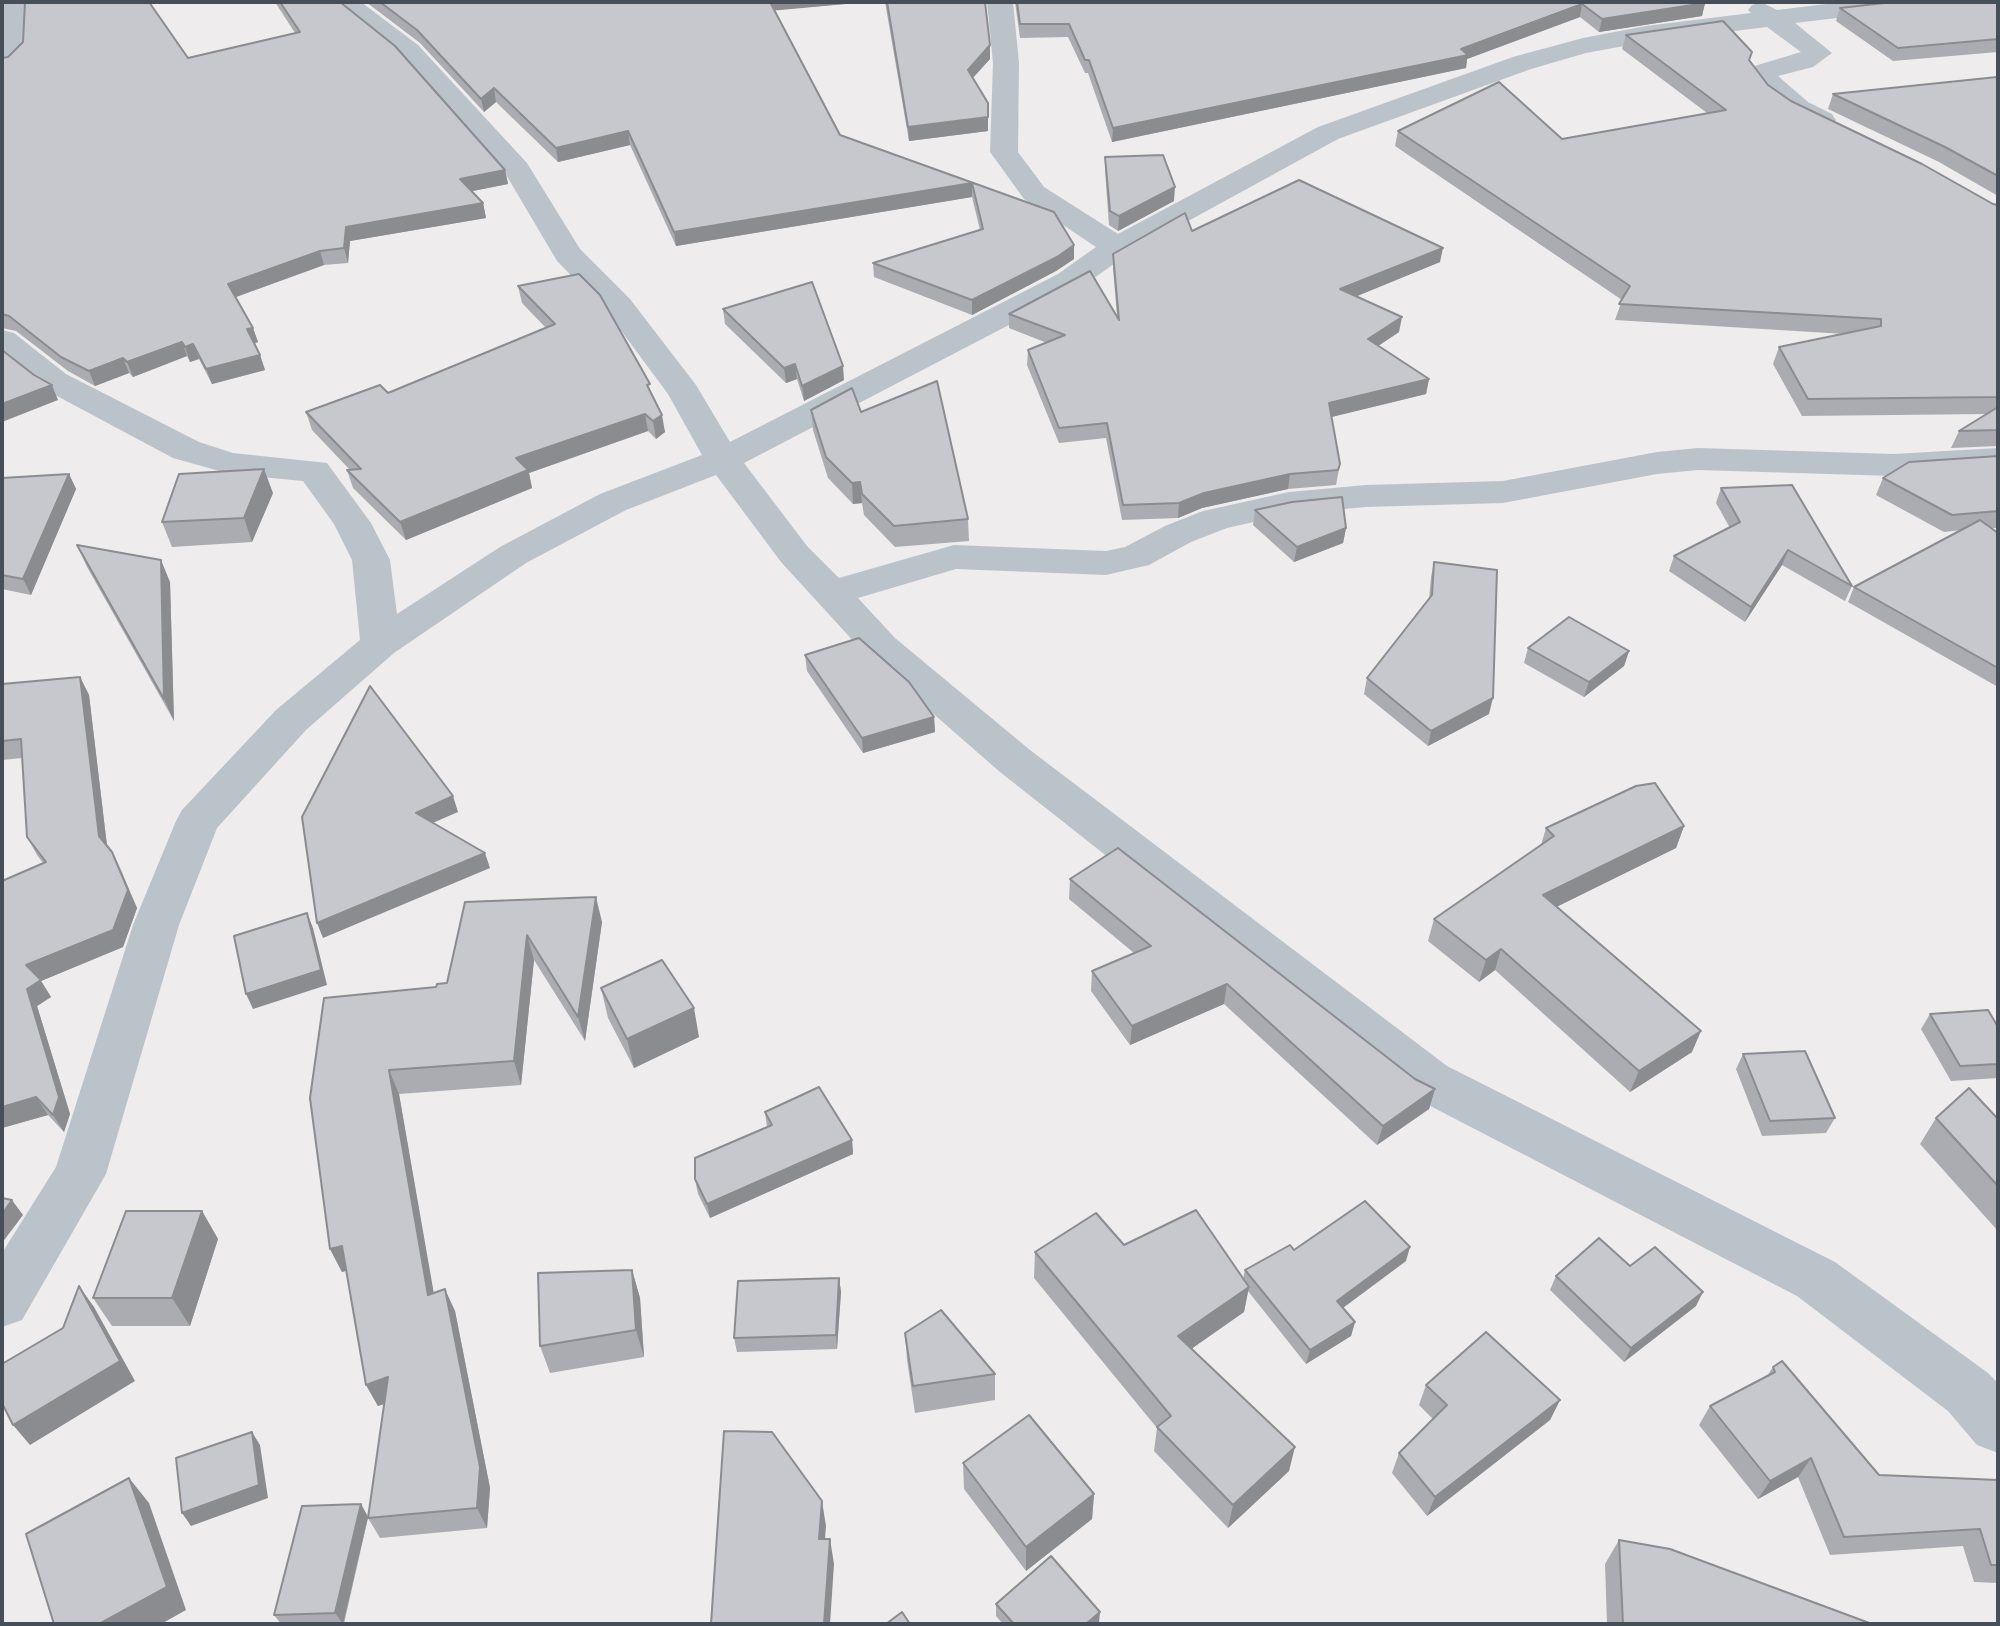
<!DOCTYPE html>
<html>
<head>
<meta charset="utf-8">
<style>
  body { margin:0 }
  #map { position:relative; width:2000px; height:1626px; overflow:hidden; background:#eeecec; font-family:"IBM Plex Sans",sans-serif }
  canvas { display:block }
  .frame { position:absolute; inset:0; border:4px solid #464f57; pointer-events:none }
</style>
</head>
<body>
<div id="map">
<canvas width="2000" height="1626"></canvas>
<div class="frame"></div>
</div>
<script>
const context = document.querySelector('canvas').getContext('2d');
context.lineJoin = 'round';
const toPath = rows => new Path2D(rows.map(r => 'M' + r).join(''));
function fillPath(path, color) { context.fillStyle = color; context.fill(path, 'evenodd'); }
function strokePath(path, color, width, dash) { context.strokeStyle = color; context.lineWidth = width; context.lineCap = dash ? 'butt' : 'round'; context.setLineDash(dash || []); context.stroke(path); }
const minor = toPath([
  [2,2,27,2,25,55,11,68,2,70,2,2],
  [332,2,361,2,418,45,527,163,580,249,630,299,696,385,730,442,1058,274,1096,247,1024,199,990,152,993,63,987,2,1013,2,1019,63,1018,152,1044,187,1118,234,1318,127,1513,57,1583,38,1646,26,1751,13,1748,10,1752,5,1761,2,1777,10,1843,2,1917,2,1913,7,1904,10,1795,23,1832,53,1813,67,1778,76,1808,102,1832,114,1836,120,1832,126,1822,128,1788,114,1748,76,1751,67,1801,52,1767,27,1646,42,1586,53,1531,69,1338,139,1128,254,1080,288,744,463,807,546,839,578,954,545,1106,551,1125,547,1165,526,1203,511,1289,492,1366,485,1503,481,1657,452,1698,448,1894,454,1998,448,1998,470,1894,476,1698,470,1657,474,1503,503,1366,507,1289,514,1227,528,1191,542,1149,565,1106,575,956,569,858,598,895,638,1030,750,1447,1066,1835,1262,1988,1373,1998,1383,1998,1453,1977,1445,1948,1411,1797,1296,1411,1096,1000,772,867,656,781,562,716,475,626,510,526,563,394,653,306,730,217,828,179,925,106,1174,22,1320,2,1327,2,1253,56,1167,133,925,176,821,182,810,276,710,360,640,352,560,334,524,303,481,230,474,173,458,42,388,2,356,2,330,14,333,66,374,199,442,233,453,327,463,371,523,390,560,397,614,500,547,600,494,702,455,668,394,608,313,557,261,505,173,400,57,332,2]
]);
const wall = toPath([
  [275,2,340,2,505,170,508,184,472,191,483,203,486,218,350,241,348,263,324,265,236,297,253,328,258,342,255,343,260,355,265,370,212,384,199,359,190,362,187,356,133,377,129,373,95,386,68,371,16,331,2,328,2,58,188,58,295,33],
  [366,2,868,2,774,10,840,135,1054,212,1074,245,1074,259,1056,271,972,315,874,277,873,263,980,230,972,197,676,246,630,145,558,162,496,102,484,112,420,43],
  [885,2,985,2,990,59,973,78,988,131,909,141],
  [1015,2,1704,2,1705,3,1702,16,1599,32,1580,17,1467,59,1466,68,1112,142,1088,73,1085,73,1068,37,1020,38],
  [1998,2,1998,52,1893,61,1836,21,1840,8],
  [1626,35,1749,60,1768,85,1791,101,1993,204,1998,205,1998,446,1951,448,1959,431,1987,414,1802,416,1773,364,1779,347,1845,334,1615,320,1622,300,1395,146,1398,131,1562,139,1707,113,1622,49],
  [1998,78,1998,196,1939,162,1828,109,1833,94],
  [1105,157,1174,201,1118,231,1109,225,1105,170],
  [1192,231,1440,262,1356,296,1399,332,1378,346,1429,379,1426,394,1332,417,1340,464,1336,485,1288,489,1202,508,1178,518,1122,520,1106,438,1059,443,1027,365,1028,350,1047,343,1009,328,1009,314,1117,316,1113,268,1113,254],
  [518,286,651,394,665,432,656,439,648,431,529,473,532,488,406,540,353,488,347,470,350,470,312,430,306,412,388,393,546,328,522,303],
  [723,309,844,380,804,401,797,379,786,383,725,324],
  [811,410,861,412,968,519,969,541,895,547,864,515,862,503,853,504,828,478,813,430],
  [1998,456,1998,528,1991,528,1998,533,1998,687,1848,602,1854,587,1962,530,1944,532,1876,495,1883,478],
  [69,474,76,489,31,595,2,589,2,478],
  [1721,488,1852,586,1845,601,1782,565,1745,622,1669,571,1674,556,1730,528,1716,503],
  [273,493,252,542,172,547,162,522],
  [1255,510,1346,528,1343,543,1294,562,1253,525],
  [77,545,170,582,174,721,87,567],
  [1434,562,1489,714,1428,746,1364,694,1367,678,1429,599,1431,577],
  [1528,648,1629,651,1624,666,1584,697,1524,663],
  [805,655,934,717,935,732,863,753,807,671],
  [80,677,89,695,107,846,112,852,121,870,137,908,123,947,41,981,51,997,37,1006,70,1114,64,1132,48,1115,2,1128,2,881,43,863,37,855,27,837,22,758,2,760,2,684],
  [1684,826,1676,848,1556,907,1692,1052,1630,1092,1495,970,1479,982,1428,941,1434,919,1541,845,1546,828],
  [1070,879,1415,1079,1435,1089,1429,1109,1377,1145,1224,1004,1130,1045,1091,991,1092,971,1134,953,1069,899],
  [465,902,602,922,585,1041,534,960,521,1085,399,1094,433,1293,455,1311,490,1488,487,1528,380,1538,368,1518,344,1624,281,1624,274,1615,361,1504,368,1517,384,1404,378,1406,366,1385,346,1271,342,1272,330,1249,310,1098,436,987,447,983],
  [601,988,699,1037,634,1068,608,1018],
  [1930,1014,1998,1027,1998,1078,1951,1081,1921,1029],
  [1743,1054,1835,1118,1826,1133,1762,1136,1736,1069],
  [765,1112,852,1140,853,1154,710,1218,698,1194,695,1179,767,1127],
  [1936,1118,1998,1119,1998,1231,1920,1144],
  [202,1211,218,1239,190,1326,112,1326,93,1298],
  [1124,1245,1243,1279,1245,1270,1294,1250,1406,1261,1343,1308,1355,1322,1351,1336,1306,1364,1248,1291,1244,1312,1191,1349,1289,1471,1228,1528,1154,1451,1157,1428,1034,1278,1035,1252],
  [1630,1266,1696,1306,1624,1362,1550,1290,1556,1276],
  [632,1270,640,1298,644,1357,550,1373,540,1346],
  [839,1278,841,1292,837,1349,737,1352,734,1338],
  [905,1333,995,1374,995,1400,915,1413,907,1360],
  [1773,1367,1879,1475,1998,1480,1998,1583,1974,1582,1963,1546,1830,1555,1798,1477,1758,1499,1699,1425,1710,1406,1767,1376],
  [1426,1385,1560,1400,1550,1420,1427,1516,1392,1473,1399,1453,1433,1419,1419,1405],
  [963,1463,1094,1494,1092,1519,1026,1571,964,1489],
  [1619,1540,1872,1624,1607,1624,1605,1564],
  [996,1604,1099,1623,1003,1624,996,1616]
]);
const shadedWall = toPath([
  [768,2,868,2,769,11],
  [1705,3,1702,16,1599,32,1602,19],
  [1582,4,1580,17,1467,59,1466,68,1112,142,1113,128,1461,49],
  [990,45,990,59,968,83,968,70],
  [494,88,496,102,484,112,481,99],
  [988,103,988,131,909,141,908,127],
  [628,131,630,145,558,162,556,148],
  [505,170,508,184,463,193,460,179],
  [972,183,972,197,676,246,674,232],
  [1175,187,1174,201,1118,231,1119,216],
  [483,203,486,218,350,241,348,263,344,248,346,227],
  [1074,245,1074,259,1056,271,972,315,972,300],
  [1443,248,1440,262,1338,304,1340,289],
  [320,251,324,265,233,298,228,284],
  [1402,317,1399,332,1366,354,1368,339],
  [253,328,258,342,252,344,247,329],
  [182,342,187,356,133,377,127,362],
  [193,344,199,359,190,362,185,347],
  [260,355,265,370,212,384,206,369],
  [123,358,129,373,95,386,89,371],
  [795,364,797,379,786,383,784,368],
  [843,366,844,380,804,401,802,386],
  [1429,379,1426,394,1327,418,1329,403],
  [52,385,58,400,2,422,2,404],
  [645,414,648,431,529,473,532,488,406,540,400,522,516,458],
  [662,415,665,432,656,439,653,421],
  [264,469,273,493,252,542,244,518],
  [69,474,76,489,31,595,23,579],
  [1290,474,1288,489,1202,508,1178,518,1179,503,1204,493],
  [860,482,862,503,853,504,852,483],
  [1346,528,1343,543,1294,562,1297,547],
  [1788,550,1782,565,1745,622,1751,607],
  [161,560,170,582,174,721,164,699],
  [1629,651,1624,666,1584,697,1589,682],
  [80,677,89,695,108,854,99,836],
  [1493,698,1489,714,1428,746,1431,731],
  [934,717,935,732,863,753,862,738],
  [453,796,458,812,421,828,416,813],
  [1684,826,1676,848,1536,917,1543,895],
  [112,852,137,908,123,947,41,981,51,997,37,1006,70,1114,64,1132,53,1115,27,989,26,965],
  [485,853,490,868,323,938,317,923],
  [596,897,602,922,585,1041,578,1017],
  [307,913,313,928,327,985,253,1009,246,994],
  [527,935,534,960,521,1085,514,1061],
  [1501,949,1495,970,1479,982,1486,960],
  [1227,984,1224,1004,1130,1045,1132,1026],
  [694,1008,699,1037,634,1068,627,1039],
  [1701,1031,1692,1052,1630,1092,1639,1071],
  [389,1070,399,1094,438,1317,428,1295],
  [1435,1089,1429,1109,1377,1145,1383,1126],
  [36,1097,48,1115,2,1128,2,1107],
  [852,1140,853,1154,710,1218,707,1204],
  [12,1200,23,1215,2,1243,2,1214],
  [202,1211,218,1239,190,1326,172,1298],
  [342,1246,353,1269,342,1272,330,1249],
  [1410,1247,1406,1261,1333,1315,1337,1301],
  [632,1270,640,1298,644,1357,636,1330],
  [839,1278,841,1292,837,1349,836,1335],
  [79,1286,94,1307,135,1381,30,1445,13,1425,120,1361],
  [1249,1287,1244,1312,1174,1361,1178,1336],
  [445,1289,455,1311,490,1488,487,1528,477,1508],
  [1703,1292,1696,1306,1624,1362,1631,1348],
  [1355,1322,1351,1336,1306,1364,1310,1350],
  [388,1377,399,1399,378,1406,366,1385],
  [1560,1400,1550,1420,1427,1516,1435,1497],
  [252,1432,260,1445,268,1498,191,1526,182,1513],
  [1295,1447,1289,1471,1228,1528,1233,1505],
  [1811,1458,1798,1477,1758,1499,1770,1481],
  [129,1478,149,1503,186,1610,161,1624,99,1624],
  [1094,1494,1092,1519,1026,1571,1026,1547],
  [822,1501,826,1526,823,1564,819,1539],
  [361,1504,368,1517,343,1624,335,1613],
  [830,1539,834,1564,830,1624,824,1624],
  [1100,1612,1099,1623,1086,1624]
]);
const building = toPath([
  [25,2,149,2,188,58,300,32,280,2,340,2,395,46,505,170,460,179,483,203,346,227,344,248,320,251,228,284,253,328,247,329,260,355,206,369,193,344,185,347,182,342,127,362,123,358,89,371,61,357,9,316,2,314,2,58,8,57,23,42,25,2],
  [380,2,770,2,840,135,1054,212,1074,245,1057,257,972,300,873,263,983,229,972,183,674,232,628,131,556,148,494,88,481,99,417,30,380,2],
  [887,2,985,2,990,45,968,70,988,103,988,117,908,127,887,2],
  [1017,2,1704,2,1705,3,1602,19,1582,4,1461,49,1468,55,1113,128,1089,60,1085,60,1069,24,1020,24,1017,2],
  [1893,2,1998,2,1998,39,1898,48,1840,8,1893,2],
  [1723,21,1752,52,1749,60,1768,85,1791,101,1922,164,1993,204,1998,205,1998,397,1808,399,1779,347,1881,326,1881,319,1619,304,1630,286,1398,131,1499,82,1562,139,1726,110,1626,35,1723,21],
  [1997,77,1998,78,1998,176,1945,147,1833,94,1997,77],
  [1163,155,1175,187,1119,216,1110,211,1105,157,1163,155],
  [1299,180,1443,248,1340,289,1402,317,1368,339,1429,379,1329,403,1340,464,1338,470,1290,474,1204,493,1179,503,1123,505,1107,423,1059,428,1028,350,1065,335,1009,314,1090,271,1119,320,1113,254,1185,213,1192,231,1299,180],
  [579,274,600,295,650,384,647,385,662,415,653,421,645,414,516,458,528,470,400,522,347,470,361,469,306,412,380,385,388,393,555,324,518,286,579,274],
  [812,282,843,366,802,386,795,364,784,368,723,309,812,282],
  [2,350,34,375,52,385,2,404,2,350],
  [937,381,968,519,894,526,862,494,860,482,852,483,826,457,811,410,852,388,861,412,937,381],
  [1998,407,1998,430,1959,431,1998,407],
  [1998,456,1998,511,1952,515,1883,478,1909,462,1998,456],
  [264,469,244,518,162,522,179,474,264,469],
  [69,474,23,579,2,575,2,478,69,474],
  [1792,485,1852,586,1788,550,1751,607,1674,556,1740,522,1721,488,1792,485],
  [1342,497,1346,528,1297,547,1255,510,1292,502,1342,497],
  [1980,520,1998,533,1998,668,1854,587,1980,520],
  [77,545,161,560,164,699,77,545],
  [1434,562,1497,570,1493,698,1431,731,1367,678,1432,595,1434,562],
  [1569,617,1629,651,1589,682,1528,648,1569,617],
  [859,638,909,682,934,717,862,738,805,655,859,638],
  [80,677,99,836,112,852,128,890,113,930,26,965,41,980,27,989,59,1097,53,1115,36,1097,2,1107,2,881,46,862,27,837,21,739,2,741,2,684,80,677],
  [370,686,453,796,416,813,485,853,317,923,302,817,370,686],
  [1655,783,1684,826,1543,895,1701,1031,1639,1071,1501,949,1486,960,1434,919,1554,836,1546,828,1636,786,1655,783],
  [1118,848,1415,1079,1435,1089,1383,1126,1227,984,1132,1026,1092,971,1151,946,1070,879,1118,848],
  [596,897,578,1017,527,935,514,1061,389,1070,428,1295,445,1289,480,1467,477,1508,368,1518,388,1377,366,1385,342,1246,330,1249,310,1098,324,998,436,987,437,984,447,983,465,902,596,897],
  [307,913,321,970,246,994,234,936,307,913],
  [662,960,694,1008,627,1039,601,988,662,960],
  [1988,1010,1998,1027,1998,1064,1960,1066,1930,1014,1988,1010],
  [1805,1051,1835,1118,1770,1121,1743,1054,1805,1051],
  [819,1087,852,1140,707,1204,695,1179,695,1158,772,1125,765,1112,819,1087],
  [1969,1088,1998,1119,1998,1186,1936,1118,1969,1088],
  [2,1198,12,1200,2,1214,2,1198],
  [1365,1201,1410,1247,1337,1301,1355,1322,1310,1350,1245,1270,1290,1245,1294,1250,1365,1201],
  [1196,1210,1249,1287,1178,1336,1295,1447,1233,1505,1157,1427,1171,1416,1035,1252,1096,1213,1124,1245,1196,1210],
  [126,1211,202,1211,172,1298,93,1298,126,1211],
  [1599,1238,1630,1266,1655,1247,1703,1292,1631,1348,1556,1276,1599,1238],
  [632,1270,636,1330,540,1346,538,1273,632,1270],
  [839,1278,836,1335,734,1338,738,1281,839,1278],
  [79,1286,120,1361,13,1425,2,1403,2,1364,63,1328,79,1286],
  [941,1310,995,1374,913,1386,905,1333,941,1310],
  [1486,1332,1560,1400,1435,1497,1399,1453,1447,1405,1426,1385,1486,1332],
  [1782,1361,1879,1475,1998,1480,1998,1565,1991,1565,1980,1529,1844,1537,1811,1458,1770,1481,1710,1406,1775,1372,1773,1367,1782,1361],
  [1029,1415,1094,1494,1026,1547,963,1463,1029,1415],
  [724,1431,772,1432,822,1501,819,1539,830,1539,824,1624,711,1624,724,1431],
  [252,1432,259,1485,182,1513,176,1458,252,1432],
  [129,1478,167,1587,99,1624,54,1624,26,1534,129,1478],
  [361,1504,335,1613,274,1615,302,1506,361,1504],
  [1619,1540,1670,1549,1872,1624,1623,1624,1619,1540],
  [1051,1556,1100,1612,1086,1624,1014,1624,996,1604,1051,1556],
  [902,1612,910,1624,886,1624,902,1612]
]);
fillPath(minor, '#bbc3ca');
fillPath(wall, '#abacb1');
fillPath(shadedWall, '#8b8c90');
fillPath(building, '#c7c8ce');
strokePath(building, '#8b8c90', 2);
</script>
</body>
</html>
